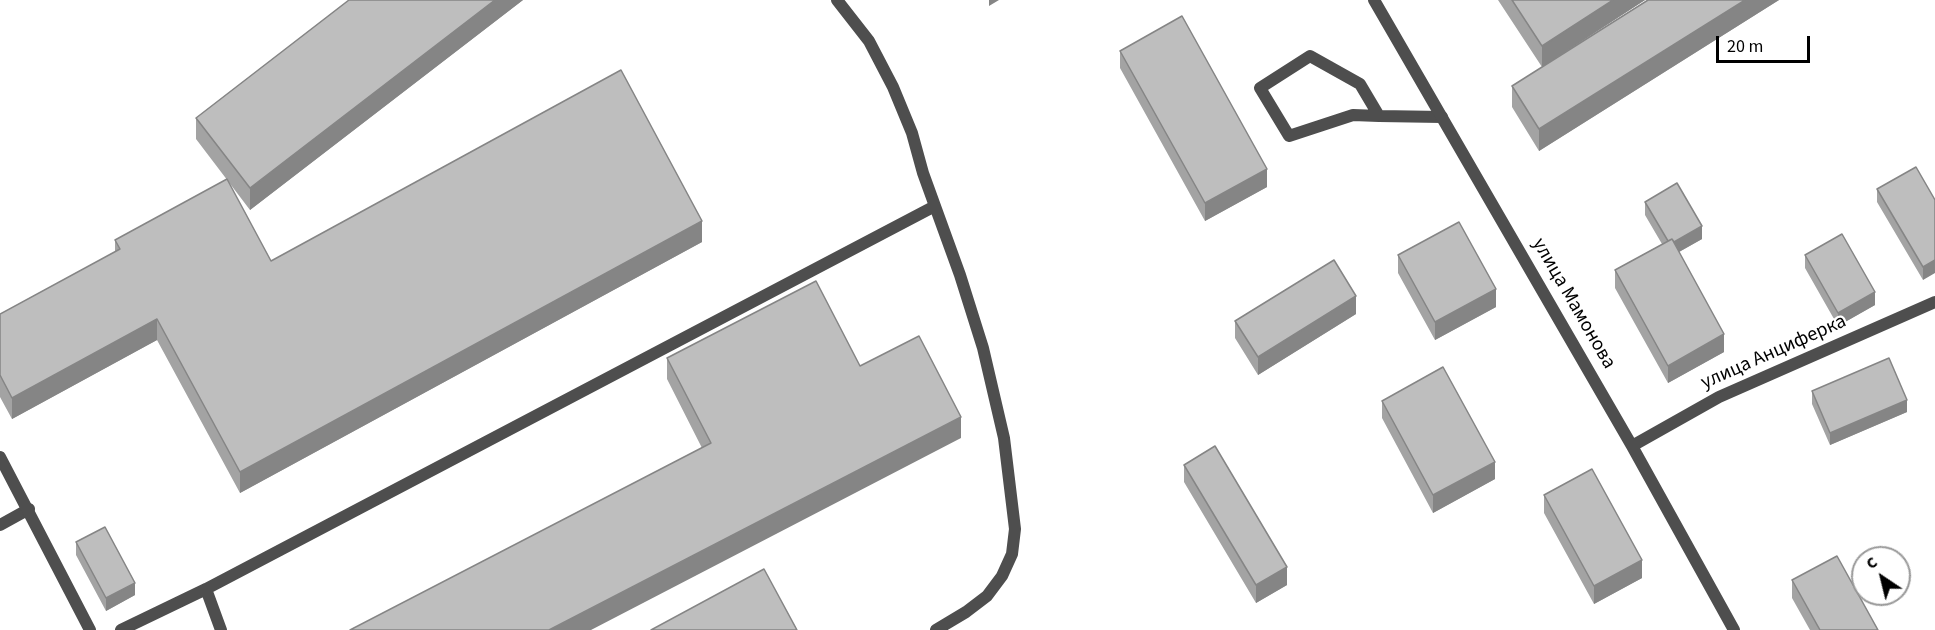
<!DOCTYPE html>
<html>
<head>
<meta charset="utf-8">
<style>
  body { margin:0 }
  #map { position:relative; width:1935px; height:630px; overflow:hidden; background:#fff; font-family:"Source Sans 3",sans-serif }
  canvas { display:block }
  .north { position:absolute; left:1851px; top:546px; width:60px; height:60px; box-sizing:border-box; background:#fff; border:2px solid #999; border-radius:50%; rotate:325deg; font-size:16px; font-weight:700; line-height:24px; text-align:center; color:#000 }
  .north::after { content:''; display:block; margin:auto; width:21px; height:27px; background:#000; clip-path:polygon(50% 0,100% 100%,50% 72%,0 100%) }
  .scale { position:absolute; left:1716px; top:36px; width:94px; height:27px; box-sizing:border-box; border:3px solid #000; border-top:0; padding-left:8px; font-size:18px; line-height:21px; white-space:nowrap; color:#000; -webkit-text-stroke:4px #fff; paint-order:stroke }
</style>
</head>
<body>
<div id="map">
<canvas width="1935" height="630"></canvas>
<div class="north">С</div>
<div class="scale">20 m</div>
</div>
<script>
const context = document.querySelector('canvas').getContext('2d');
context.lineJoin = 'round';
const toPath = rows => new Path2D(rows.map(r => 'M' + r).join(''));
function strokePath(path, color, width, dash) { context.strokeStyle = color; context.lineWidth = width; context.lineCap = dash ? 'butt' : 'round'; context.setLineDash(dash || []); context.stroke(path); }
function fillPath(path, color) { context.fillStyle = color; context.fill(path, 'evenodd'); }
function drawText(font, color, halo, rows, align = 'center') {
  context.font = font + ' "Source Sans 3",sans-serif'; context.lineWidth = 4.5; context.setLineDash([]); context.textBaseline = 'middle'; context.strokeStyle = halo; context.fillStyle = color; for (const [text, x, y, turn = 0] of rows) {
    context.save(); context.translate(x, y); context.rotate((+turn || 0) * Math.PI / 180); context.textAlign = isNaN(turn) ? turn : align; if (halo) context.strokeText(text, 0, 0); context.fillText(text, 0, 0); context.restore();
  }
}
const lane = toPath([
  [837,0,869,41,893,87,912,133,923,173,960,275,983,348,1004,438,1015,529,1012,554,1002,576,987,596,966,612,936,630],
  [1379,116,1360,84,1310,56,1260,88,1289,136,1353,115,1379,116,1442,117],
  [0,525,29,509],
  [206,589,221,630],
  [121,630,206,589,935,206]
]);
const street = toPath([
  [1374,0,1632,446,1734,630],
  [1632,446,1719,397,1935,302],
  [0,457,90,630]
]);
const wall = toPath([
  [349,0,523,0,250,210,196,139,196,118],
  [1498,0,1645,0,1579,43,1648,0,1779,0,1539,151,1512,107,1512,86,1542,67],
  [1120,51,1267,187,1205,221,1120,68],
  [1877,189,1935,200,1923,280,1877,202],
  [1645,202,1702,239,1679,252,1724,352,1668,383,1615,288,1615,270,1662,244,1645,215],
  [115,240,271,261,702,242,240,493,157,340,12,419,0,397,0,314,115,252],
  [1398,255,1496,307,1435,340,1398,273],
  [1805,255,1875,305,1838,326,1805,268],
  [1356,314,1258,375,1235,338,1235,321],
  [667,358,860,366,961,438,702,448,667,379],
  [1812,391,1907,412,1830,445,1812,404],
  [1382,401,1495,479,1433,513,1382,418],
  [1184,465,1287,585,1256,603,1184,482],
  [1544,495,1642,578,1594,604,1544,513],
  [76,542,135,595,106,611,76,555],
  [1792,580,1878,630,1810,630,1792,598]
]);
const shadedWall = toPath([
  [495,0,523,0,250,210,250,188],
  [989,0,999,0,989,6],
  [1613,0,1645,0,1542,67,1542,46],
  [1745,0,1779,0,1539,151,1539,129],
  [1267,169,1267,187,1205,221,1205,203],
  [702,221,702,242,240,493,240,472],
  [1702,226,1702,239,1670,257,1670,244],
  [1935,260,1935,273,1923,280,1923,267],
  [1496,289,1496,307,1435,340,1435,322],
  [1875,292,1875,305,1838,326,1838,313],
  [1356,296,1356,314,1258,375,1258,357],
  [157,319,157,340,12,419,12,398],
  [1724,334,1724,352,1668,383,1668,366],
  [1907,400,1907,412,1830,445,1830,433],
  [961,417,961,438,591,630,549,630],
  [1495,462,1495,479,1433,513,1433,495],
  [1642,560,1642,578,1594,604,1594,586],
  [1287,567,1287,585,1256,603,1256,585],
  [135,583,135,595,106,611,106,598]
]);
const building = toPath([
  [349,0,495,0,250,188,196,118,349,0],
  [1512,0,1613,0,1542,46,1512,0],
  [1648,0,1745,0,1539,129,1512,86,1648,0],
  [1182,16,1267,169,1205,203,1120,51,1182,16],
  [621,70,702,221,240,472,157,319,12,398,0,375,0,314,120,249,115,240,227,179,271,261,621,70],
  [1916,167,1935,200,1935,260,1923,267,1877,189,1916,167],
  [1677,183,1702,226,1674,242,1672,239,1668,241,1645,202,1677,183],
  [1459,222,1496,289,1435,322,1398,255,1459,222],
  [1842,234,1875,292,1838,313,1805,255,1842,234],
  [1672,239,1724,334,1668,366,1615,270,1672,239],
  [1334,260,1356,296,1258,357,1235,321,1334,260],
  [816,281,860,366,919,336,961,417,549,630,350,630,711,443,667,358,816,281],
  [1889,358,1907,400,1830,433,1812,391,1889,358],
  [1443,367,1495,462,1433,495,1382,401,1443,367],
  [1215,446,1287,567,1256,585,1184,465,1215,446],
  [1592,469,1642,560,1594,586,1544,495,1592,469],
  [105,527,135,583,106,598,76,542,105,527],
  [1837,556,1878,630,1820,630,1792,580,1837,556],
  [764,569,797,630,651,630,764,569]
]);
const streetNames = [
  ["улица Мамонова",1573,304,60],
  ["улица Анциферка",1774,353,-24]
];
strokePath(lane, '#4e4e4e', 12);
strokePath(street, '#4e4e4e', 12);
fillPath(wall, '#a3a3a3');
fillPath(shadedWall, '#858585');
fillPath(building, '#bebebe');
strokePath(building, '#858585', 1.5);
drawText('20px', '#000', '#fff', streetNames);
</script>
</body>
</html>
